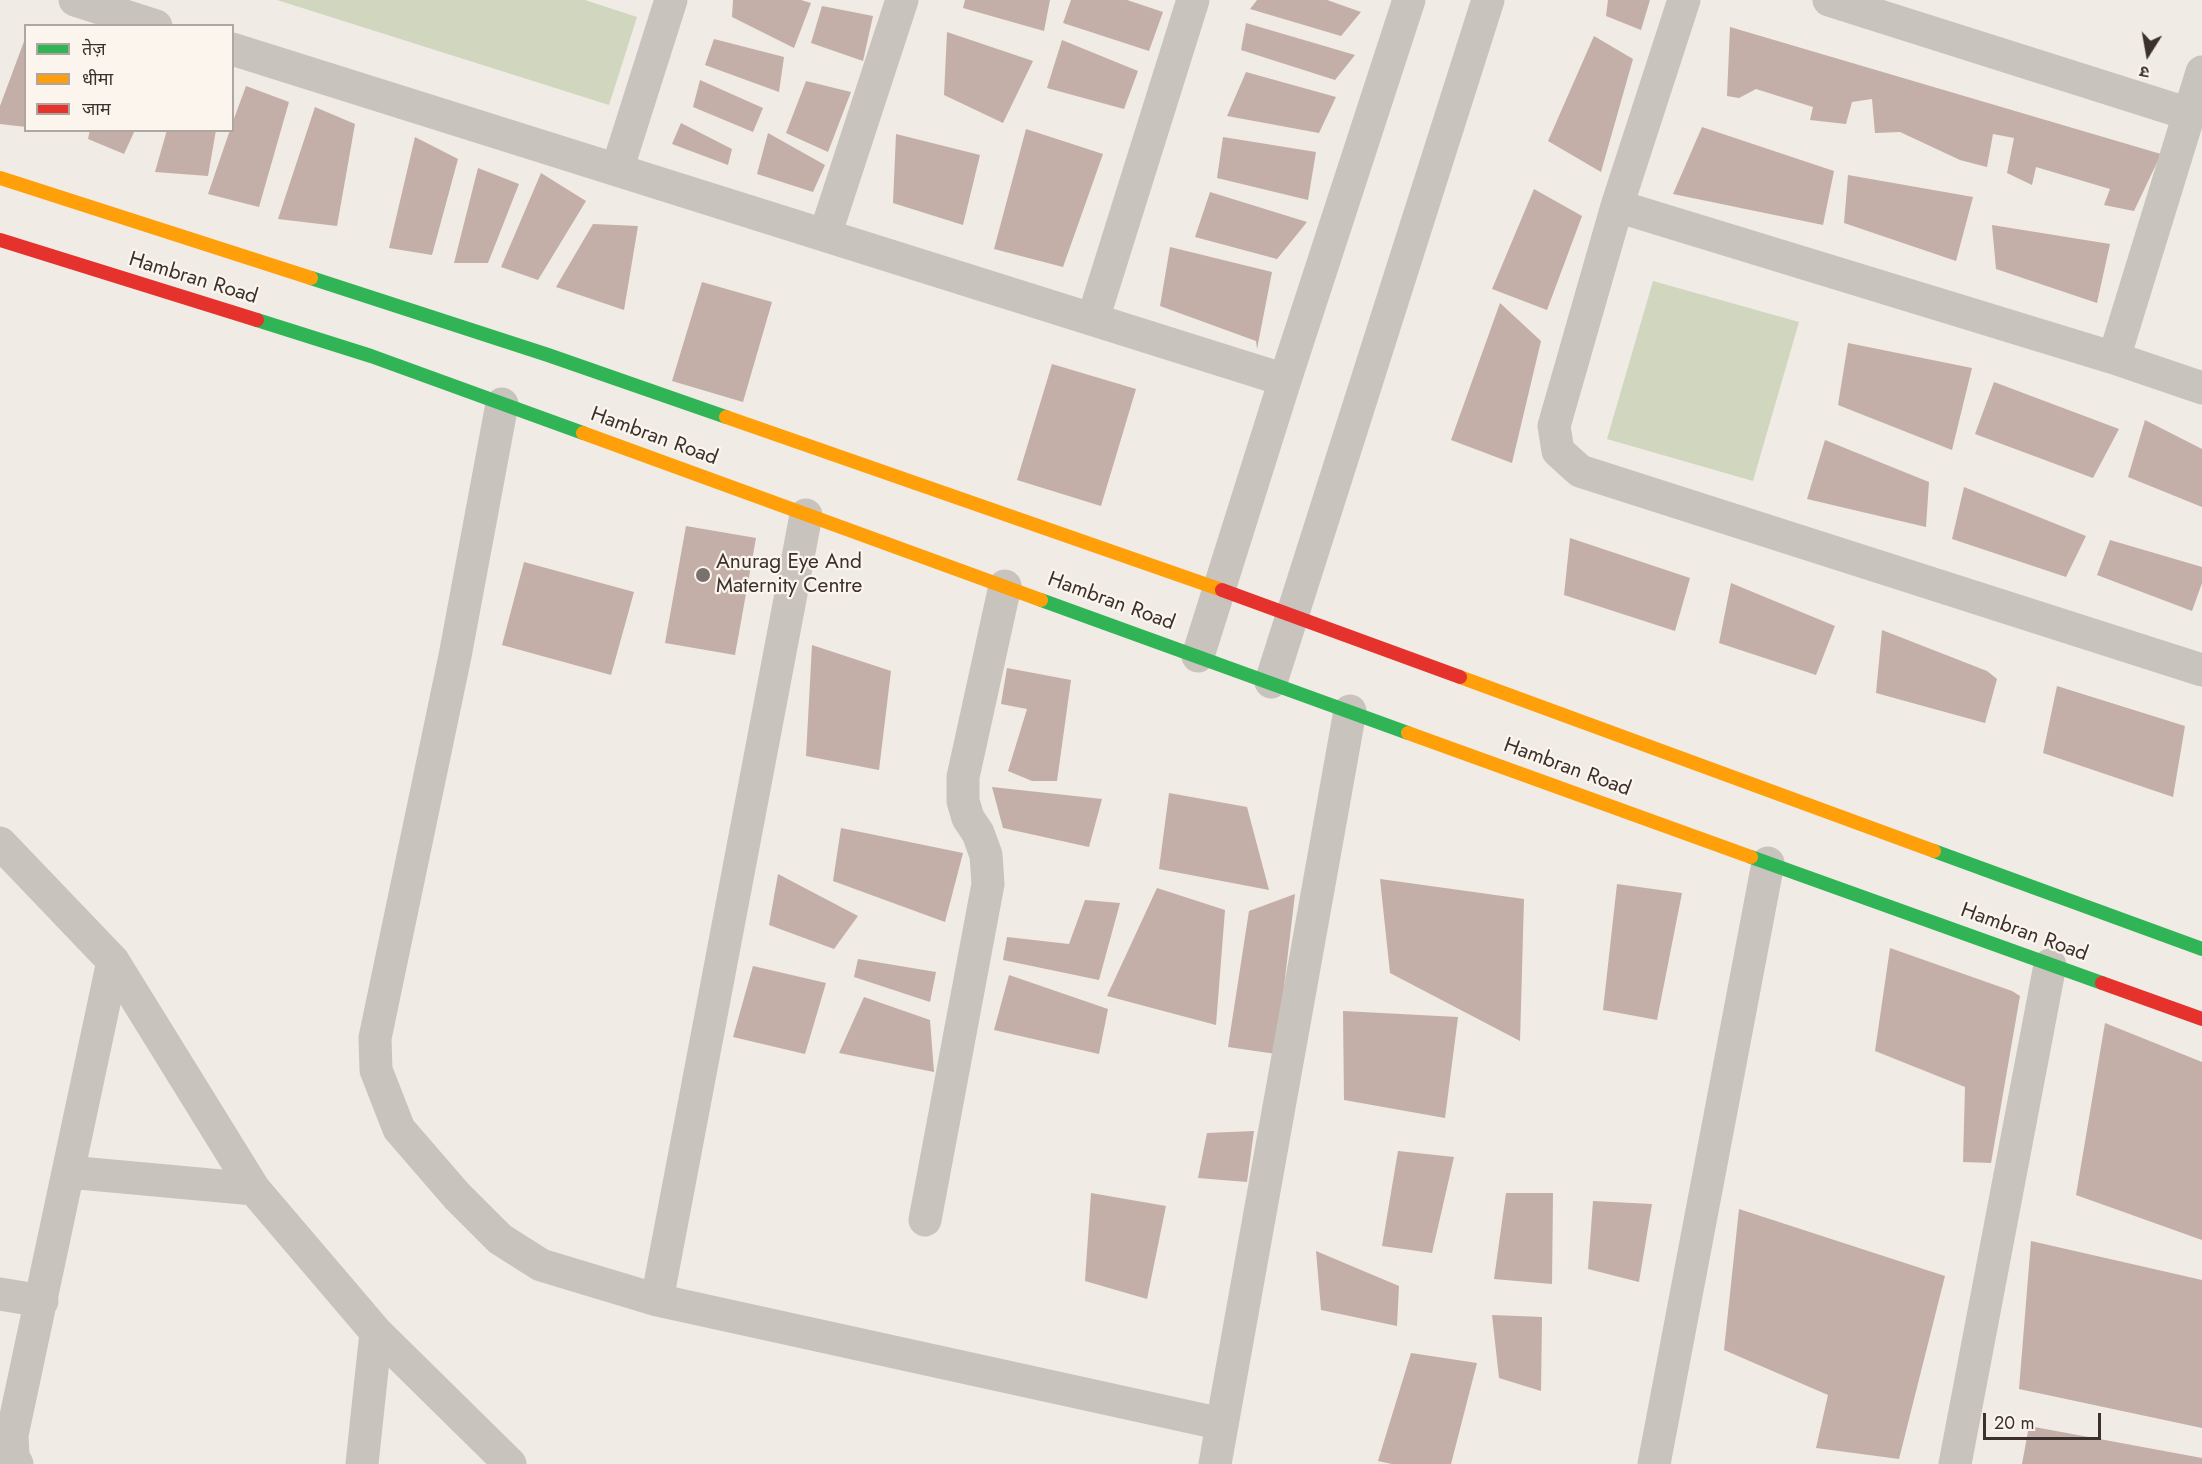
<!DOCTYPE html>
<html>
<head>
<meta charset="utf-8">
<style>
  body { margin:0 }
  #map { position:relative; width:2202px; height:1464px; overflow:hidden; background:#f0ebe5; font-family:Jost,"Noto Sans Devanagari",sans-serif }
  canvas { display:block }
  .legend { position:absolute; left:24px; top:24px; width:210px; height:108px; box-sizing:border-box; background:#fbf5ee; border:2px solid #aea6a0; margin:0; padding:8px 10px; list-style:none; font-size:18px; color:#3b302b }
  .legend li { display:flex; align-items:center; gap:12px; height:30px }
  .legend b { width:30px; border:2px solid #aea6a0 }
  .north { position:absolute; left:2118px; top:24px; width:60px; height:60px; -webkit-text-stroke:4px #fbf5ee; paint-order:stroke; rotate:191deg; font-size:16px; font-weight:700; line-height:24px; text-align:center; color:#3b302b }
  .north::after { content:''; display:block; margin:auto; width:21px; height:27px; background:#3b302b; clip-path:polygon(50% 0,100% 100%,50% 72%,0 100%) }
  .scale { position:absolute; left:1983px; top:1413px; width:118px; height:27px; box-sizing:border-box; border:3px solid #3b302b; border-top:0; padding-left:8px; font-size:18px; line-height:21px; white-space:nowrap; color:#3b302b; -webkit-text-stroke:4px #fbf5ee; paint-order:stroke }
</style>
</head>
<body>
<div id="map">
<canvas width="2202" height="1464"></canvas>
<ul class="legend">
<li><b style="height:8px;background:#30b455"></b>तेज़</li>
<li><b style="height:8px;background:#ff9f0a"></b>धीमा</li>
<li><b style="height:8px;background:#e5322d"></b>जाम</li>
</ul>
<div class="north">उ</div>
<div class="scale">20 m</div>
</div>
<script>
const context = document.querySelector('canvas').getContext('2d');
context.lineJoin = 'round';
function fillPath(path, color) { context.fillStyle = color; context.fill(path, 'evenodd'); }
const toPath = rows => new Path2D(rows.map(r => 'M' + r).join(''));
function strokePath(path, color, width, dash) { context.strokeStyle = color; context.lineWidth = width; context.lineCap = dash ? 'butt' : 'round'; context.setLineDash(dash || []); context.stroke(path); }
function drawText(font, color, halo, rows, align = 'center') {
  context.font = font + ' Jost,sans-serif'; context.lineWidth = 4.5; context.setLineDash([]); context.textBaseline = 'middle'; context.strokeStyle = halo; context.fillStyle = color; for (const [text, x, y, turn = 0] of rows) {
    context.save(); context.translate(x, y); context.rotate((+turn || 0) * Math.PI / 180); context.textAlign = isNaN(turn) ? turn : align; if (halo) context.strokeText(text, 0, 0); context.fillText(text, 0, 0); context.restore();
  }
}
const green = toPath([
  [277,0,585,0,637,17,609,105],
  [1653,281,1799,322,1753,481,1607,439]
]);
const building = toPath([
  [733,0,801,0,811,3,794,48,732,17],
  [965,0,1050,0,1044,31,963,8],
  [1071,0,1127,0,1163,12,1149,51,1063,23],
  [1257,0,1327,0,1361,12,1341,36,1250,9],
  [1608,0,1650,0,1641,30,1606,16],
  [822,6,873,16,863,61,811,43],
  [1246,23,1355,55,1335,80,1241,50],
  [1730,27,2161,154,2134,211,2104,205,2110,189,2036,167,2032,185,2007,173,2014,138,1993,134,1987,167,1960,160,1900,132,1875,133,1872,99,1852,102,1846,124,1810,120,1813,107,1756,89,1739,98,1727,96],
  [947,32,1033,61,1003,123,944,95],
  [26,36,26,127,0,124,0,106],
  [1594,36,1633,59,1601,172,1548,141],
  [714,39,784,57,779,92,705,65],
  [1062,40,1138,71,1124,109,1047,88],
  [1246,72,1336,97,1319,133,1227,116],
  [700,80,763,108,753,132,693,107],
  [806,81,851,92,828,152,786,133],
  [246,86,289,102,259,207,208,194,230,130,232,130,232,124],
  [315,107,355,124,337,226,278,219],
  [681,123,732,149,728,165,672,144],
  [1702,127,1834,171,1823,225,1673,194],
  [1026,129,1103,154,1063,267,994,249],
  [90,130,135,130,124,154,88,139],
  [167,130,216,130,208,176,155,172],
  [768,133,825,165,813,192,757,174],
  [896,134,980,155,963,225,893,203],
  [415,137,458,159,432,255,389,248],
  [1223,137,1316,152,1308,200,1217,178],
  [478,168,519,184,488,263,454,263],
  [541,173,586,201,538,280,501,267],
  [1848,175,1973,197,1956,261,1844,223],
  [1534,189,1582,216,1547,310,1492,289],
  [1210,192,1307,222,1277,259,1195,237],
  [593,224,638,226,624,310,556,287],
  [1992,225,2110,244,2097,303,1996,269],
  [1170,247,1272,272,1257,349,1256,341,1160,306],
  [702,282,772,302,743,402,672,381],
  [1500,303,1541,341,1512,463,1451,440],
  [1848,343,1972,368,1952,450,1838,405],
  [1052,364,1136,389,1101,506,1017,480],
  [1994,382,2119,429,2093,478,1975,434],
  [2145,420,2202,449,2202,507,2128,477],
  [1825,440,1929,482,1926,527,1807,499],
  [1964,487,2086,536,2066,577,1952,539],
  [686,526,756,538,735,655,665,643],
  [1570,538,1690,578,1675,631,1564,595],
  [2110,540,2202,567,2202,583,2192,611,2097,575],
  [524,562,634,592,611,675,502,645],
  [1731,583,1835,626,1816,675,1719,643],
  [1882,630,1987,671,1997,679,1985,723,1876,693],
  [812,645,891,671,879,770,806,756],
  [1007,668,1071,680,1057,781,1032,781,1008,771,1027,709,1001,704],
  [2057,686,2185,726,2173,797,2043,753],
  [992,787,1102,799,1089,847,1003,828],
  [1169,793,1247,807,1269,890,1159,869],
  [841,828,963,853,945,922,833,881],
  [778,874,858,916,834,949,769,925],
  [1380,879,1524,899,1520,1041,1390,973],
  [1617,884,1682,893,1657,1020,1603,1010],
  [1157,888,1225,910,1216,1025,1107,996],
  [1295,894,1276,1054,1228,1047,1249,911],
  [1085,900,1120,903,1099,980,1003,960,1007,937,1069,944],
  [1890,948,2012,991,2020,996,1991,1163,1963,1162,1965,1087,1875,1051],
  [858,959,936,972,930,1002,854,977],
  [753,966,826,983,805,1054,733,1037],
  [1009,975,1108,1009,1099,1054,994,1030],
  [864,997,930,1020,934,1072,839,1053],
  [1343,1011,1458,1017,1445,1118,1344,1100],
  [2105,1023,2202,1062,2202,1240,2076,1195],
  [1254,1131,1247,1182,1198,1178,1207,1133],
  [1398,1151,1454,1157,1432,1253,1382,1246],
  [1091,1193,1166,1206,1147,1299,1085,1281],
  [1506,1193,1553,1193,1552,1284,1494,1279],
  [1593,1201,1652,1204,1639,1282,1588,1269],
  [1739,1209,1945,1276,1899,1459,1816,1448,1828,1395,1724,1350],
  [2031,1241,2202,1280,2202,1428,2019,1389],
  [1316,1251,1399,1286,1397,1326,1321,1310],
  [1492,1315,1542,1317,1541,1391,1499,1378],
  [1411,1353,1477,1363,1451,1464,1392,1464,1378,1461],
  [2029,1426,2202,1458,2202,1464,2022,1464]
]);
const street = toPath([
  [75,0,156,26],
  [1684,0,1617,206,1554,426,1558,451,1580,471,2202,670],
  [1829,0,2189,114],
  [232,49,1285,380],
  [617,170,671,0],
  [1617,206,2114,358,2202,388],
  [825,235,902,0],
  [1093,319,1193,0],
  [2114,358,2202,72],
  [502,404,455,656,375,1038,376,1070,399,1129,457,1196,500,1239,541,1265,657,1300],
  [806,515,657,1300,1222,1424],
  [1198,656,1285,380,1409,0],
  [1271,682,1488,0],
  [0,843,113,961,12,1435,13,1457,17,1464],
  [113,961,254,1189],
  [68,1172,254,1189,376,1332,510,1464],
  [925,1220,988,884,986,855,978,833,968,818,963,801,963,777,1005,586],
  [0,1294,42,1301],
  [362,1464,376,1332],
  [1215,1464,1350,711],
  [1654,1464,1768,863],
  [1955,1464,2050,965]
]);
const fast = toPath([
  [311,278,548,355,726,417],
  [257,320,371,356,583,433],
  [1041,600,1408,733],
  [1934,851,2202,949],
  [1751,857,2102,983]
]);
const slow = toPath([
  [0,178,311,278],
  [726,417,1222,590],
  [583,433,1041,600],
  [1460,677,1934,851],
  [1408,733,1751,857]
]);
const jam = toPath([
  [0,240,257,320],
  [1222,590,1460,677],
  [2102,983,2202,1019]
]);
const markers = [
  [703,575,8,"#7a716c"]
];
const streetNames = [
  ["Hambran Road",193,279,17],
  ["Hambran Road",654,437,20],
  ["Hambran Road",1111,602,20],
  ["Hambran Road",1567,768,20],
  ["Hambran Road",2024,933,20]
];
const poiNames = [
  ["Anurag Eye And",716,563],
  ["Maternity Centre",716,587]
];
fillPath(green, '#d1d6bf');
fillPath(building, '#c3afa7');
strokePath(street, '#c9c3be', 33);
strokePath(fast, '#30b455', 14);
strokePath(slow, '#ff9f0a', 14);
strokePath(jam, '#e5322d', 14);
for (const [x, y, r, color] of markers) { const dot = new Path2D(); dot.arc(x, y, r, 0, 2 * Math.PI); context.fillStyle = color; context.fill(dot); strokePath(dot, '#fbf5ee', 2); }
drawText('21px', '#3b302b', '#fbf5ee', streetNames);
drawText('21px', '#3b302b', '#fbf5ee', poiNames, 'left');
</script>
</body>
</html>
